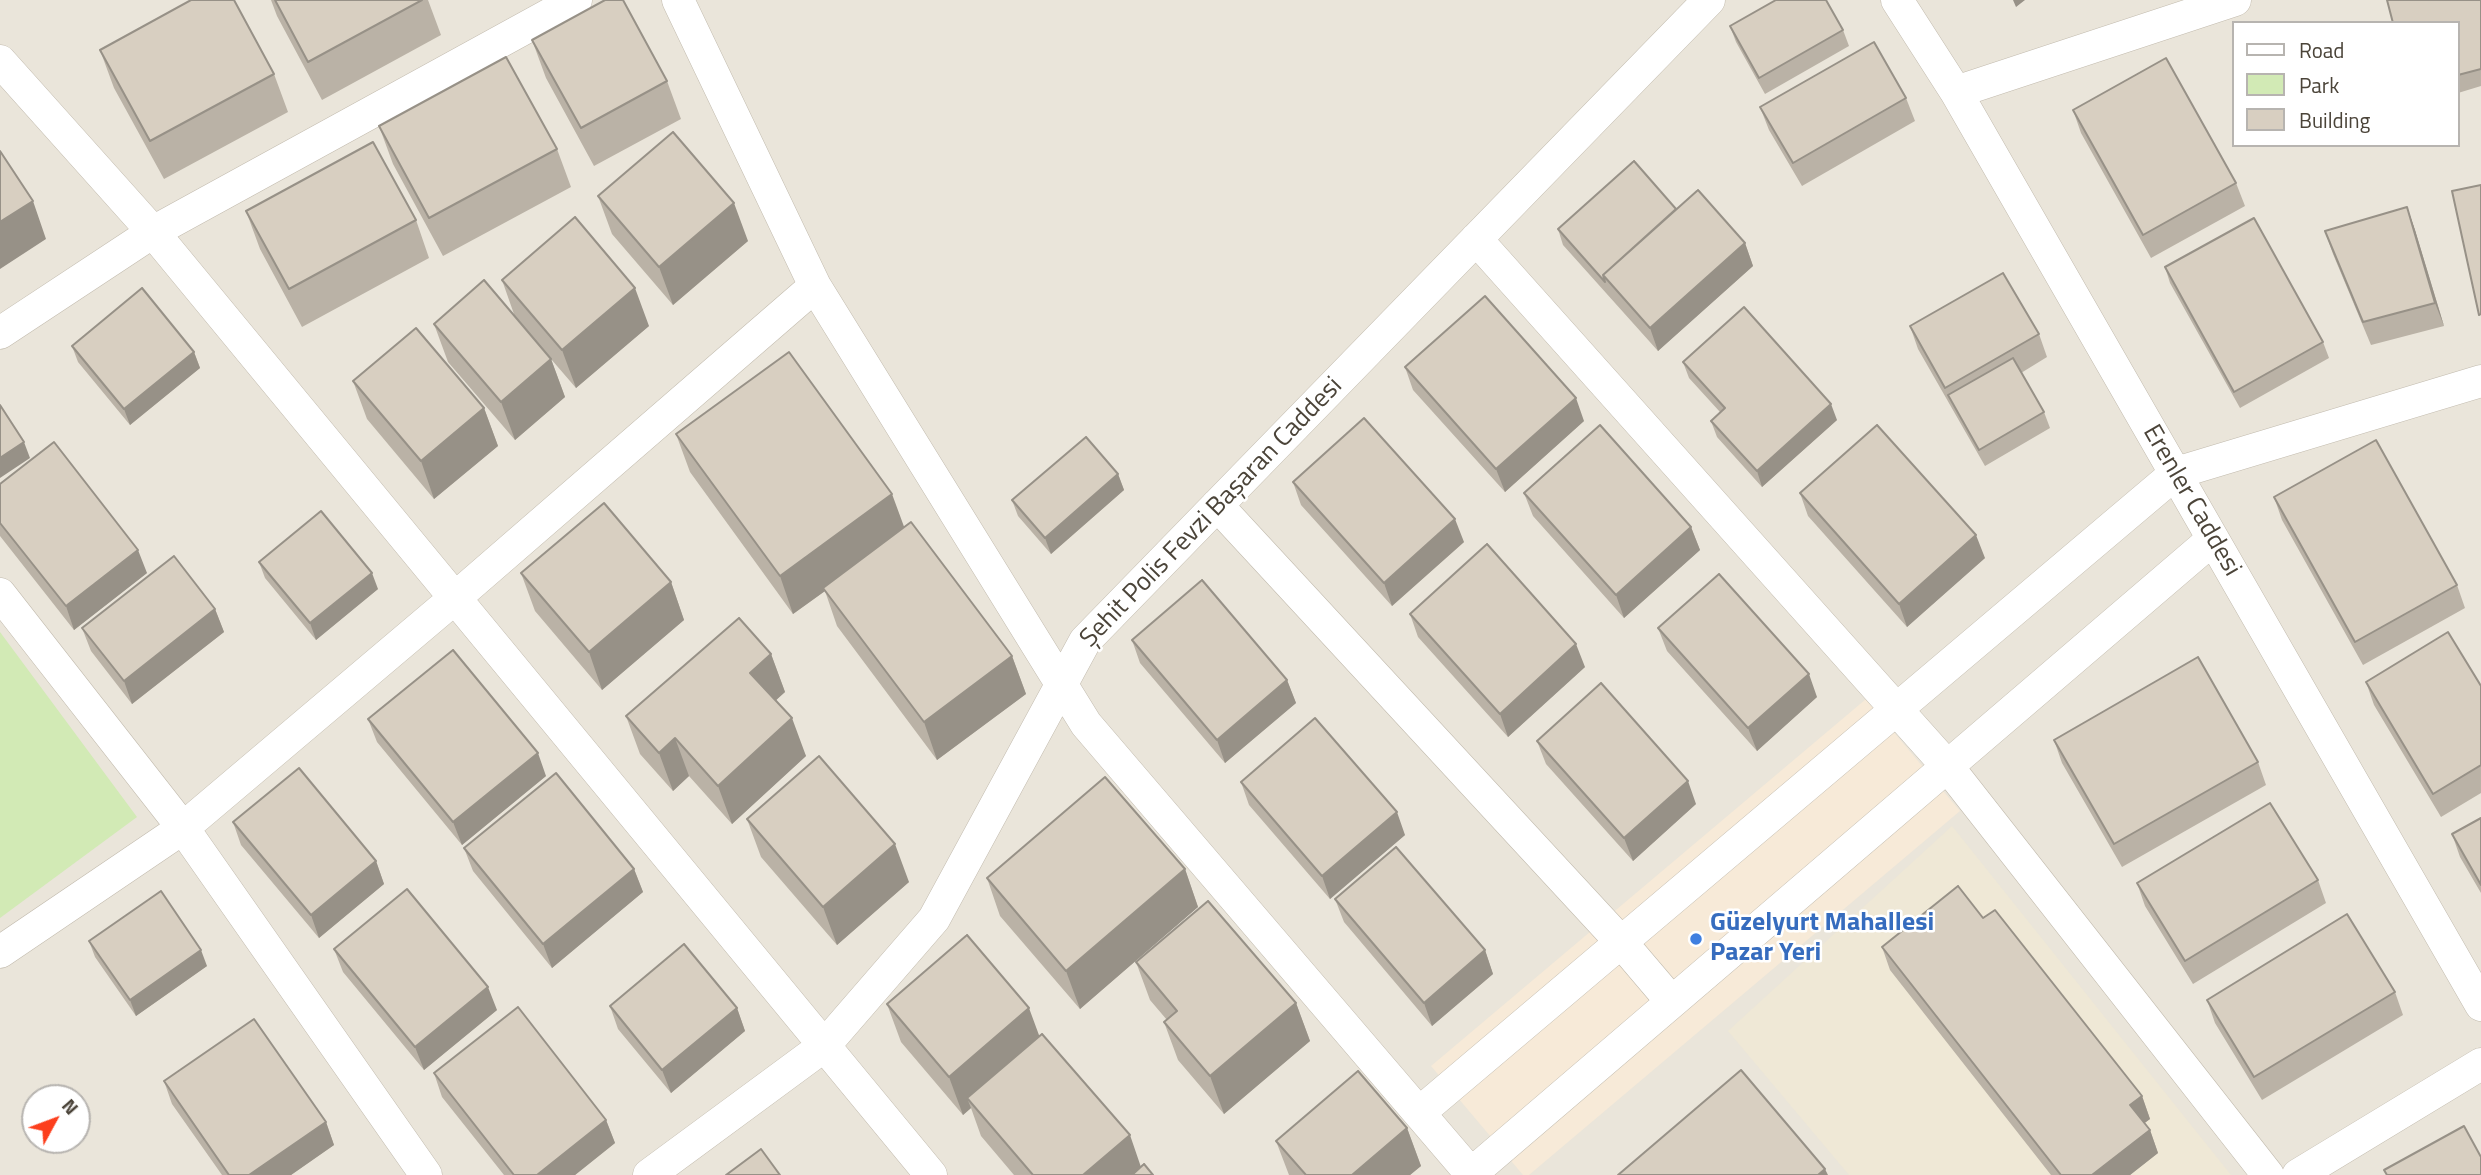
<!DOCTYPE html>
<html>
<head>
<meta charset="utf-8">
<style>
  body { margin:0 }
  #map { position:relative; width:2481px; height:1175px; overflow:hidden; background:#f6f3ec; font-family:"Titillium Web",sans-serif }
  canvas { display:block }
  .legend { position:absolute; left:2232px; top:21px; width:228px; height:126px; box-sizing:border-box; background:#fff; border:2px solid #b7b4b0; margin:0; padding:9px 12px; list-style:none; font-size:21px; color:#4b4439 }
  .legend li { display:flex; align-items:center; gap:14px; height:35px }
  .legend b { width:35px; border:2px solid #b7b4b0 }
  .north { position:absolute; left:21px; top:1084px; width:70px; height:70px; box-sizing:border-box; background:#fff; border:2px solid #b7b4b0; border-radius:50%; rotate:49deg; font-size:19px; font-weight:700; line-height:28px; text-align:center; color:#4b4439 }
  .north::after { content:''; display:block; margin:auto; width:24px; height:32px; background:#fc3f1d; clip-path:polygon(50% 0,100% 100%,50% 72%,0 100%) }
</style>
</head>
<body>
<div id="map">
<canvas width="2481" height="1175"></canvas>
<ul class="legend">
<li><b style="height:9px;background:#fff"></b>Road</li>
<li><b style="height:19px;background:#d2eab5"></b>Park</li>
<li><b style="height:19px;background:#d8cfc1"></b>Building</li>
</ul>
<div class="north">N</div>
</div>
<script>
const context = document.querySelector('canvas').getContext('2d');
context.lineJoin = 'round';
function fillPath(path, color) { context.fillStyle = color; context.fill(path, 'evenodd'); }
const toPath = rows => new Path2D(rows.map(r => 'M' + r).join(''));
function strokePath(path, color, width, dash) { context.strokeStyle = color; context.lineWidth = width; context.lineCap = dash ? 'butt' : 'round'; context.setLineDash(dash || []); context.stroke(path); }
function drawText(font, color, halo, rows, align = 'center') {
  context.font = font + ' "Titillium Web",sans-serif'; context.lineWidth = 5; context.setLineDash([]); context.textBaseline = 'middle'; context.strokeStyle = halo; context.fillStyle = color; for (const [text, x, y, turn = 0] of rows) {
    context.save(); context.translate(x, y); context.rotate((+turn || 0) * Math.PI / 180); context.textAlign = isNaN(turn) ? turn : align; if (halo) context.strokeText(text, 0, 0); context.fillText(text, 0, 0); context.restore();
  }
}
const residential = toPath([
  [0,0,2481,0,2481,1175,0,1175],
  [2234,23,2458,23,2458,145,2234,145],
  [35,1098,77,1098,77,1140,35,1140]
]);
const commercial = toPath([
  [1866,699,1960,811,1529,1175,1523,1175,1431,1066]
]);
const education = toPath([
  [1952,826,2231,1175,1849,1175,1728,1031]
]);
const green = toPath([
  [0,632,137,817,0,918]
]);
const street = toPath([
  [678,0,815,286,1086,724,1472,1175],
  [1897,0,1956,92,2481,1005],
  [0,61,153,232,931,1175],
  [1956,92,2235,0],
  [1476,239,1948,767,2268,1175],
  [0,333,153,232,576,0],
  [1217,505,1621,942,1672,1002],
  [0,594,183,828,426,1175],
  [0,952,183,828,455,598,815,286],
  [1419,1113,2176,473,2481,381],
  [1471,1174,2213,539],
  [649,1175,824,1046,934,919,1085,641,1709,0],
  [2298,1175,2481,1064]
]);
const wall = toPath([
  [271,0,428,0,441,35,322,100,277,16],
  [2481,0,2481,86,2458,93,2458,23],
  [1730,26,1843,30,1849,46,1765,94,1736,42],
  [532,40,667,81,681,119,594,166,546,78],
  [100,50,274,74,288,112,164,179,114,88],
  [1906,98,1915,121,1802,186,1769,130,1760,107],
  [2073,110,2236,183,2245,206,2151,258,2081,133],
  [379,126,557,149,571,187,443,256,393,164],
  [598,196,748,241,673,305,612,234],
  [2407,207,2415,230,2444,326,2371,345,2333,254,2325,231],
  [1676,209,1745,243,1753,266,1658,351,1563,245,1558,229],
  [246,211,416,220,429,258,302,327,260,249],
  [2165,267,2323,342,2329,358,2240,408,2170,283],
  [502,280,649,326,576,388,551,359,565,397,515,440,448,362,434,324,515,317],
  [1910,326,2039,334,2047,357,2021,373,2044,412,2050,428,1985,466,1918,349],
  [72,346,194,352,200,368,130,425,78,362],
  [1683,362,1837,420,1762,487,1717,437,1711,421,1720,412,1689,378],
  [1405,367,1584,421,1505,492,1413,390],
  [353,381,484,408,498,446,434,499,367,419],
  [676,434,904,527,1012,656,1026,694,937,760,837,626,825,591,793,614,690,472],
  [1118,474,1124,490,1051,554,1018,516,1012,500],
  [1293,482,1464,542,1392,606,1301,505],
  [0,484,147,573,74,630,0,536],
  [1524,493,1691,527,1700,550,1624,618,1533,516],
  [1800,493,1985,558,1907,627,1808,516],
  [2274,497,2457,585,2465,608,2363,665,2282,520],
  [259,562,378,589,316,640,265,578],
  [521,573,671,582,684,620,602,690,535,611],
  [215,609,224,632,132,704,91,651,82,628],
  [1410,614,1585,667,1508,737,1418,637],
  [1658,628,1817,697,1757,751,1667,651],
  [1132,640,1287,680,1296,703,1225,763,1140,663],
  [771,654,785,692,776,700,806,756,732,824,689,776,673,791,640,754,626,716],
  [2366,682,2481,686,2481,793,2441,817,2374,705],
  [368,719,546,776,462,845,377,742],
  [2054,740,2258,762,2266,785,2122,867,2062,763],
  [1537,741,1696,804,1633,861,1546,764],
  [1241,782,1405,835,1330,899,1249,805],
  [2481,818,2481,893,2460,857,2452,834],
  [747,819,909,882,837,945,761,857],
  [233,822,376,861,384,884,319,938,241,845],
  [464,848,634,869,643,892,552,968,473,871],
  [1185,869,1198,907,1080,1009,1000,916,987,878],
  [2318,880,2326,903,2193,984,2145,906,2137,883],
  [1335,899,1485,950,1493,974,1432,1026,1344,922],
  [1983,918,2142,1096,2150,1119,2144,1123,2150,1130,2158,1153,2130,1175,2051,1175,1890,970,1882,947],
  [89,941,207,966,136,1016,95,957],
  [334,949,497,1010,424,1070,343,972],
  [1136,962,1296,1003,1310,1041,1224,1114,1178,1060,1164,1022,1167,1020,1150,1000],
  [2395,992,2403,1015,2262,1100,2215,1023,2207,1000],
  [887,1004,1039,1036,1141,1167,1153,1175,1014,1175,981,1136,971,1108,963,1115,901,1042],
  [610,1006,737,1008,745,1031,671,1093,618,1029],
  [434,1073,606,1120,615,1143,575,1175,504,1175,442,1097],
  [164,1081,326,1122,334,1145,291,1175,222,1175,172,1104],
  [1407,1128,1421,1166,1410,1175,1289,1175,1276,1141]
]);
const shadedWall = toPath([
  [2013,0,2025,0,2016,7],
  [33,201,46,239,0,269,0,222],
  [734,203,748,241,673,305,659,267],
  [2407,207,2415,230,2444,326,2435,303],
  [1745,243,1753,266,1658,351,1650,328],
  [635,288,649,326,576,388,562,350],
  [194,352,200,368,130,425,124,409],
  [551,359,565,397,515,440,501,402],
  [1576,398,1584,421,1505,492,1496,469],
  [1831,404,1837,420,1762,487,1757,471],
  [484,408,498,446,434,499,421,461],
  [24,442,30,458,0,478,0,458],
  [1118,474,1124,490,1051,554,1045,538],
  [892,494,906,532,823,588,825,591,793,614,780,576],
  [1455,519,1464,542,1392,606,1384,583],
  [1691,527,1700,550,1624,618,1616,595],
  [1976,535,1985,558,1907,627,1899,604],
  [138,550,147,573,74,630,66,606],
  [372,573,378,589,316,640,310,623],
  [671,582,684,620,602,690,589,652],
  [215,609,224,632,132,704,124,681],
  [1576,644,1585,667,1508,737,1500,714],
  [771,654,785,692,764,711,750,673],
  [1012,656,1026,694,937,760,924,722],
  [1809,674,1817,697,1757,751,1748,728],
  [1287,680,1296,703,1225,763,1217,740],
  [792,718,806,756,732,824,718,786],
  [675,738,689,776,673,791,659,753],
  [538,753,546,776,462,845,453,822],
  [1688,781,1696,804,1633,861,1624,838],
  [1397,812,1405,835,1330,899,1322,876],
  [895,844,909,882,837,945,823,907],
  [376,861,384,884,319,938,311,915],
  [634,869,643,892,552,968,543,944],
  [1185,869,1198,907,1080,1009,1066,971],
  [201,950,207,966,136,1016,130,1000],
  [1485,950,1493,974,1432,1026,1424,1003],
  [488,987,497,1010,424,1070,415,1047],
  [1296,1003,1310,1041,1224,1114,1210,1076],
  [737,1008,745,1031,671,1093,662,1070],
  [1029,1008,1043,1046,967,1098,971,1108,963,1115,949,1077],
  [2142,1096,2150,1119,2138,1128,2130,1105],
  [606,1120,615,1143,575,1175,537,1175],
  [326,1122,334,1145,291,1175,249,1175],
  [1407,1128,1421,1166,1410,1175,1352,1175],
  [2150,1130,2158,1153,2130,1175,2092,1175],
  [1130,1135,1143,1173,1141,1175,1083,1175],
  [1825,1169,1828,1175,1818,1175]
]);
const building = toPath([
  [191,0,234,0,274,74,150,141,100,50,191,0],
  [275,0,422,0,308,62,275,0],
  [605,0,623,0,667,81,581,128,532,40,605,0],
  [1776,0,1826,0,1843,30,1759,78,1730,26,1776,0],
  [2387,0,2481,0,2481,69,2458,75,2458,23,2393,23,2387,0],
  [1874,42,1906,98,1793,163,1760,107,1874,42],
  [506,57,557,149,429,218,379,126,506,57],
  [2166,58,2236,183,2143,235,2073,110,2166,58],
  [673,132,734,203,659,267,598,196,673,132],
  [373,142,416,220,289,289,246,211,373,142],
  [0,151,33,201,0,222,0,151],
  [1634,161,1676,209,1603,275,1605,282,1558,229,1634,161],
  [2481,185,2481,314,2479,315,2452,191,2481,185],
  [1698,190,1745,243,1650,328,1603,275,1698,190],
  [2407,207,2435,303,2363,322,2325,231,2407,207],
  [575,217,635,288,562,350,502,280,575,217],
  [2254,218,2323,342,2234,392,2165,267,2254,218],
  [2003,273,2039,334,1945,388,1910,326,2003,273],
  [484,280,551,359,501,402,434,324,484,280],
  [142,288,194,352,124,409,72,346,142,288],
  [1485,296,1576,398,1496,469,1405,367,1485,296],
  [1744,307,1831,404,1757,471,1711,421,1725,408,1683,362,1744,307],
  [416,328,484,408,421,461,353,381,416,328],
  [789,352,892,494,780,576,676,434,789,352],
  [2013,358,2044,412,1979,450,1948,395,2013,358],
  [0,405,24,442,0,458,0,405],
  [1364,418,1455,519,1384,583,1293,482,1364,418],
  [1600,425,1691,527,1616,595,1524,493,1600,425],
  [1877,425,1976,535,1899,604,1800,493,1877,425],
  [1086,437,1118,474,1045,538,1012,500,1086,437],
  [2376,440,2457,585,2355,642,2274,497,2376,440],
  [54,442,138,550,66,606,0,523,0,484,54,442],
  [604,503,671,582,589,652,521,573,604,503],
  [321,511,372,573,310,623,259,562,321,511],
  [911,522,1012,656,924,722,823,588,911,522],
  [1487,544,1576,644,1500,714,1410,614,1487,544],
  [174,556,215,609,124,681,82,628,174,556],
  [1719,574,1809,674,1748,728,1658,628,1719,574],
  [1202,580,1287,680,1217,740,1132,640,1202,580],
  [739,618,771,654,750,673,792,718,718,786,675,738,659,753,626,716,739,618],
  [2448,632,2481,686,2481,765,2433,794,2366,682,2448,632],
  [453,650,538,753,453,822,368,719,453,650],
  [2198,657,2258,762,2114,844,2054,740,2198,657],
  [1601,683,1688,781,1624,838,1537,741,1601,683],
  [1315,718,1397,812,1322,876,1241,782,1315,718],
  [819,756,895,844,823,907,747,819,819,756],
  [299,768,376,861,311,915,233,822,299,768],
  [556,773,634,869,543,944,464,848,556,773],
  [1105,777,1185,869,1066,971,987,878,1105,777],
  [2270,803,2318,880,2185,961,2137,883,2270,803],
  [2481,818,2481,885,2452,834,2481,818],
  [1396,847,1485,950,1424,1003,1335,899,1396,847],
  [1958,886,1983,918,1995,910,2142,1096,2130,1105,2150,1130,2092,1175,2061,1175,1882,947,1958,886],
  [407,889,488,987,415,1047,334,949,407,889],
  [161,891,201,950,130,1000,89,941,161,891],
  [1208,901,1296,1003,1210,1076,1164,1022,1177,1011,1136,962,1208,901],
  [2347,914,2395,992,2254,1077,2207,1000,2347,914],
  [967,935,1029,1008,949,1077,887,1004,967,935],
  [684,944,737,1008,662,1070,610,1006,684,944],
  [518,1007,606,1120,537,1175,514,1175,434,1073,518,1007],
  [254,1019,326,1122,249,1175,229,1175,164,1081,254,1019],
  [1042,1034,1130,1135,1083,1175,1033,1175,967,1098,1042,1034],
  [1741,1070,1825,1169,1818,1175,1618,1175,1741,1070],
  [1358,1071,1407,1128,1352,1175,1306,1175,1276,1141,1358,1071],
  [2464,1126,2481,1157,2481,1175,2387,1175,2384,1170,2464,1126],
  [761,1149,780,1175,726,1175,761,1149],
  [1144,1164,1153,1175,1132,1175,1144,1164]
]);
const markers = [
  [1696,939,7,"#3f7fe0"]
];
const streetNames = [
  ["Erenler Caddesi",2191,501,60],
  ["Şehit Polis Fevzi Başaran Caddesi",1212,513,-46]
];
const shopNames = [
  ["Güzelyurt Mahallesi",1710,924],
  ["Pazar Yeri",1710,954]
];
fillPath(residential, '#eae5da');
fillPath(commercial, '#f7ead8');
fillPath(education, '#efe8d6');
fillPath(green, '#d2eab5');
strokePath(street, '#c2bbae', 33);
strokePath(street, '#fff', 32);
fillPath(wall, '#bab2a6');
fillPath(shadedWall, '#979187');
fillPath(building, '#d8cfc1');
strokePath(building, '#979187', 2);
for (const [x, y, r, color] of markers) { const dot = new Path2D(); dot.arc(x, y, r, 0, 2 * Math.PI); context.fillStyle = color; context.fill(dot); strokePath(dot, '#fff', 2.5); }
drawText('26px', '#4b4439', '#fff', streetNames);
drawText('bold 26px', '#366cbe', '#fff', shopNames, 'left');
</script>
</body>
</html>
